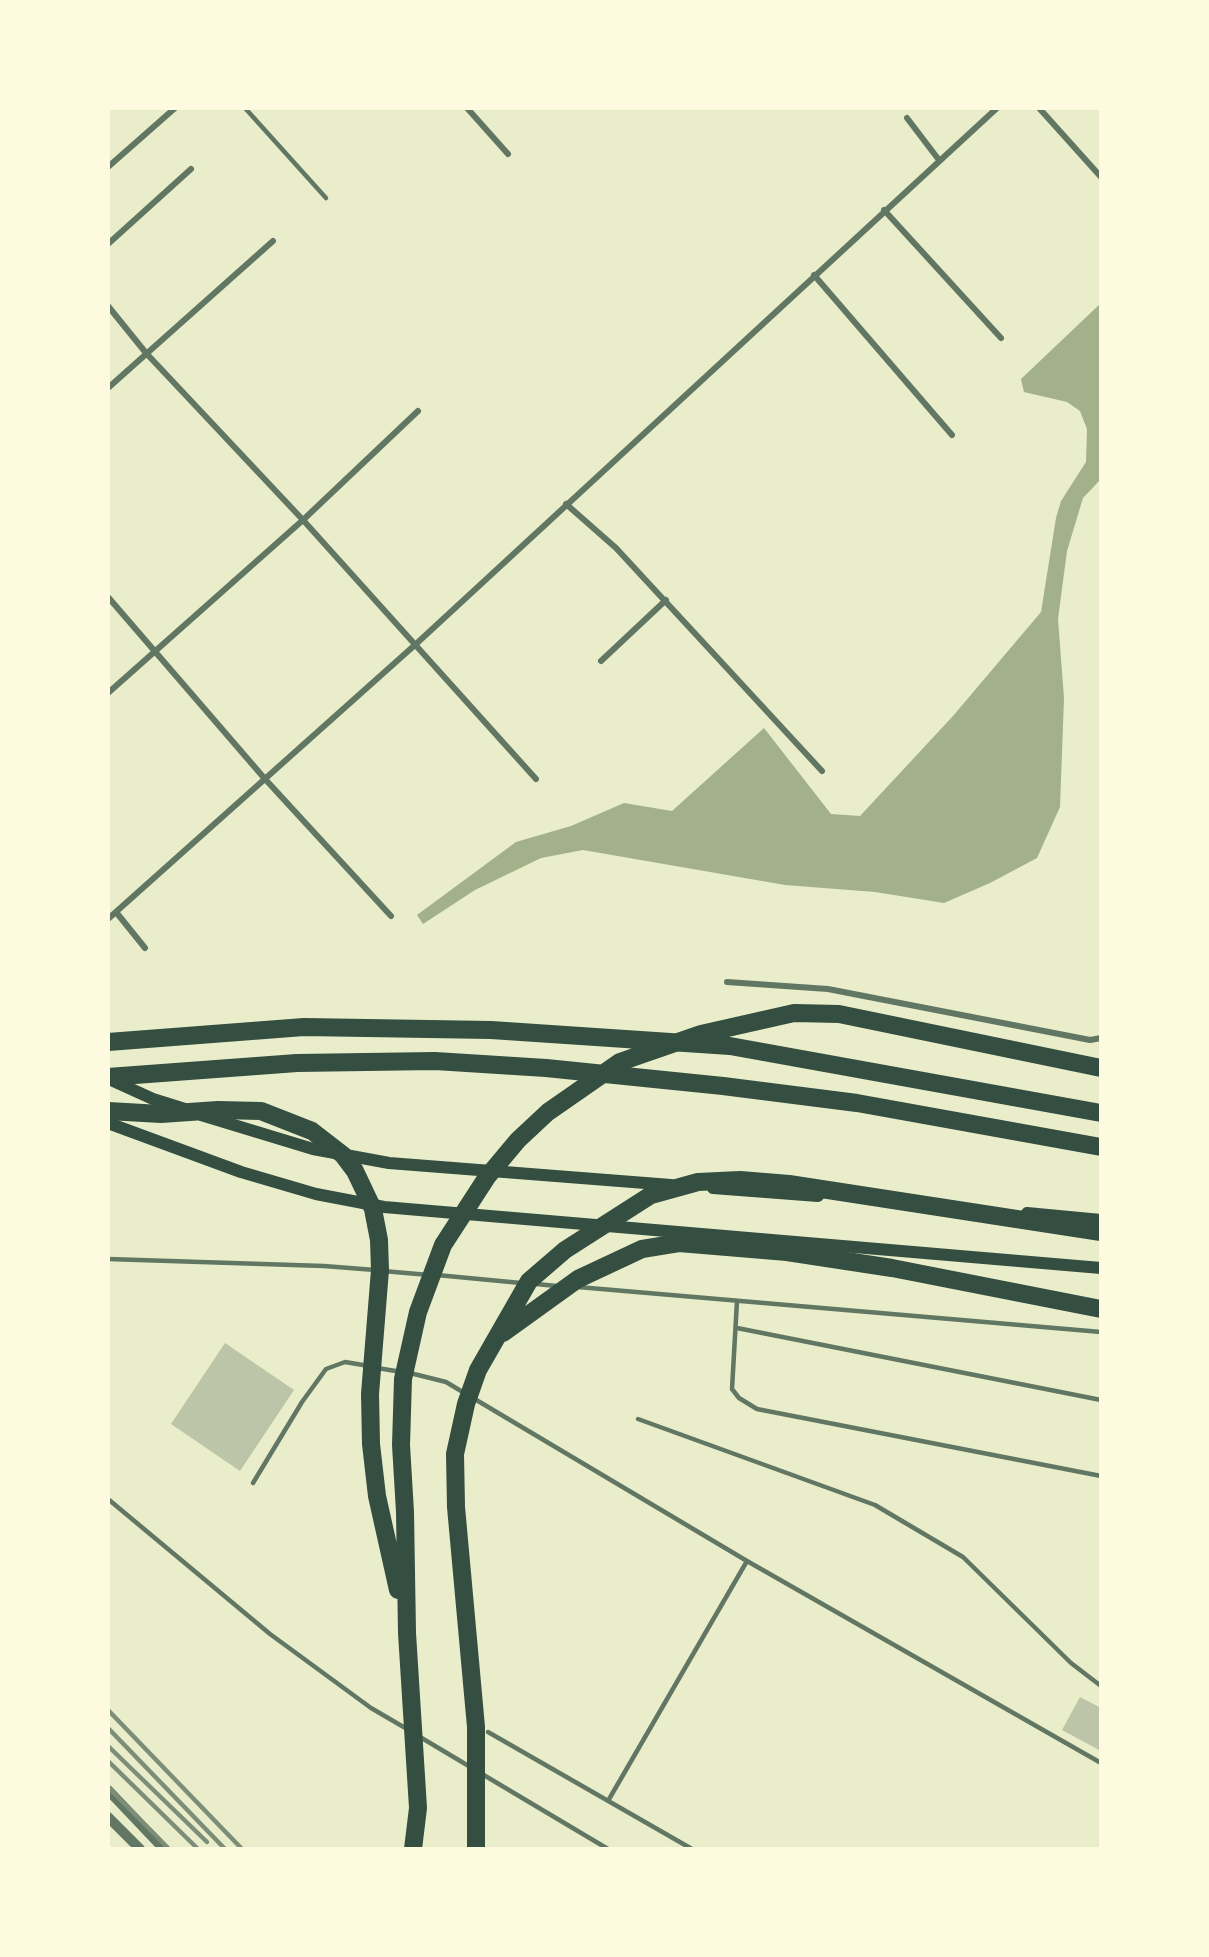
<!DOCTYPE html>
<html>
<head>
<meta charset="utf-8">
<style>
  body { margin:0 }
  #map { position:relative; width:1209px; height:1957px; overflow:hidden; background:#e9edc9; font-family:"Asap Condensed",sans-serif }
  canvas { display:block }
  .frame { position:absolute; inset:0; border:110px solid #fefae0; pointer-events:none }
</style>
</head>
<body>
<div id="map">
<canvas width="1209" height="1957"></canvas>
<div class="frame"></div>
</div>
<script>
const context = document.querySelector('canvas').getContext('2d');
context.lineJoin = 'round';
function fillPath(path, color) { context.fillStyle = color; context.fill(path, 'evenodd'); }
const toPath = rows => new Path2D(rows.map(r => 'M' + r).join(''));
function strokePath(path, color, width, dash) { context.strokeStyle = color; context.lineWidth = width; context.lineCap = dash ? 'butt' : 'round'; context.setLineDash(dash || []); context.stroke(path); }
const water = toPath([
  [1101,303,1101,479,1083,498,1067,551,1058,619,1064,698,1060,807,1037,858,990,883,944,903,875,892,785,885,583,850,541,858,475,890,423,924,417,915,516,842,571,826,624,803,672,811,764,728,831,814,860,816,953,716,1041,612,1056,518,1061,501,1086,462,1087,429,1080,411,1067,402,1024,392,1021,379]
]);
const building = toPath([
  [225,1343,294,1390,240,1471,171,1424],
  [1080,1697,1101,1708,1101,1751,1062,1730]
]);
const service = toPath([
  [245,108,326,198],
  [108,1259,324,1266,375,1270],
  [383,1271,429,1275],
  [437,1275,521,1283],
  [536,1284,557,1286],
  [578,1287,1101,1332],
  [737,1301,732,1389,739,1398,757,1409,1101,1476],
  [737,1328,1101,1400],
  [377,1368,402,1372],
  [410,1373,446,1382,466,1394],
  [473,1398,747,1561,1101,1763],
  [638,1419,875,1505,963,1557,1071,1663,1101,1686],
  [253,1483,302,1402,326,1369,345,1362,369,1366],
  [108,1499,270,1634,371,1708,407,1729],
  [488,1732,692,1849],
  [420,1737,472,1768],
  [482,1774,608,1849],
  [608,1801,747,1561]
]);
const minor = toPath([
  [467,108,508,154],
  [1039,108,1101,177],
  [907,118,939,160],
  [108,167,175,108],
  [884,210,1001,338],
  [108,244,191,169],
  [814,275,952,435],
  [108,306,146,353,303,520,536,779],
  [108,388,273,241],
  [566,504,616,548,822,771],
  [108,597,265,779,391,916],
  [601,661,666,600],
  [108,693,303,520,418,411],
  [116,912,145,948],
  [108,919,416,644,997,108],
  [727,982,828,989,1090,1040,1101,1038]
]);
const tertiary = toPath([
  [108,1790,164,1849],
  [108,1817,140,1849]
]);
const secondary = toPath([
  [109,1079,153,1099,185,1109],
  [201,1115,313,1149,389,1163,671,1185],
  [108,1123,241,1172,316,1194,384,1207,1101,1268],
  [713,1188,818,1196],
  [1027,1213,1101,1220]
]);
const motorway = toPath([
  [108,1042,304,1027,491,1030,730,1046,1101,1113],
  [108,1077,297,1063,435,1061,546,1068,723,1086,857,1103,1101,1147],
  [108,1111,161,1114,218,1110,261,1111,312,1131,343,1155,355,1171,373,1209,379,1240,380,1270,370,1394,371,1444,377,1496,398,1590],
  [503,1333,578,1279,642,1249,679,1243,787,1252,892,1268,1101,1309],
  [413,1849,418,1808,407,1633,405,1512,401,1445,403,1379,418,1312,443,1245,487,1177,518,1140,548,1112,620,1062,701,1034,794,1013,839,1014,1101,1068],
  [476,1849,476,1727,456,1507,455,1454,466,1404,478,1370,529,1281,565,1250,651,1195,698,1182,740,1180,789,1184,1101,1232]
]);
const rail = toPath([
  [108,1710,242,1849],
  [108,1728,225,1849],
  [108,1746,207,1842],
  [108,1761,198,1849],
  [108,1787,169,1849]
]);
fillPath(water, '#a3b18a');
fillPath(building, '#bcc5a7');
strokePath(service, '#617663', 4.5);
strokePath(minor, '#617663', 6);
strokePath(tertiary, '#617663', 10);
strokePath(secondary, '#344e41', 12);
strokePath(motorway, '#344e41', 18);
strokePath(rail, '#7c8e77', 4.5);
</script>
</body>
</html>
